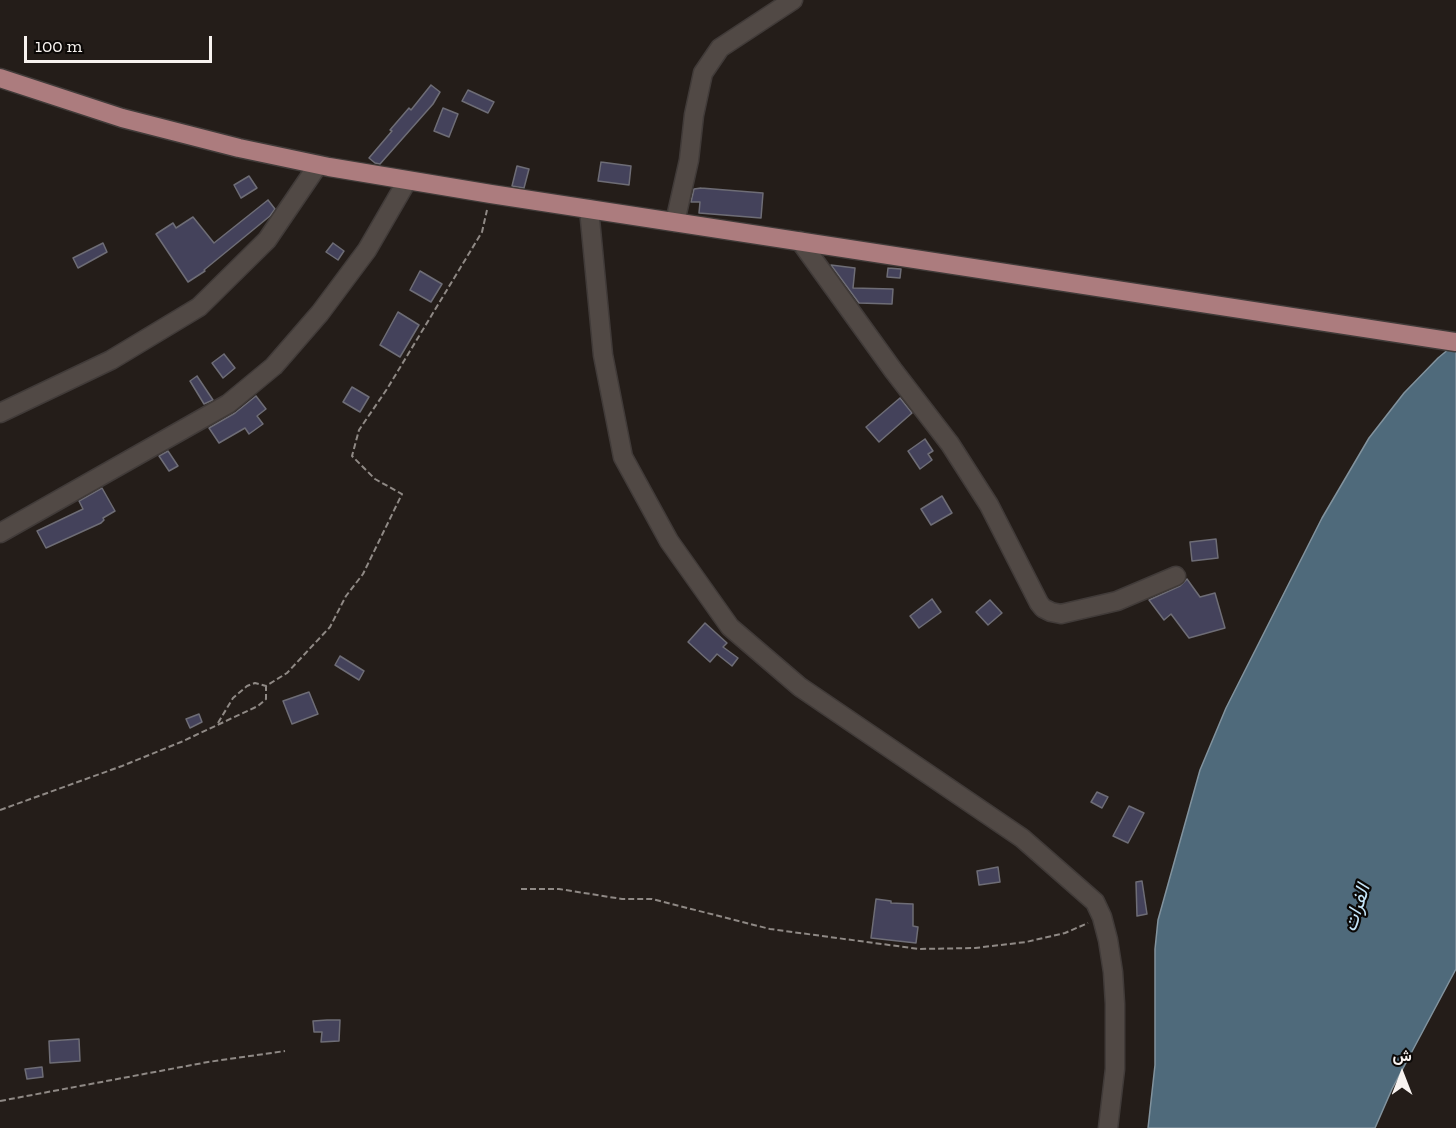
<!DOCTYPE html>
<html>
<head>
<meta charset="utf-8">
<style>
  body { margin:0 }
  #map { position:relative; width:1456px; height:1128px; overflow:hidden; background:#241d19; font-family:"Zilla Slab",Vazirmatn,serif }
  canvas { display:block }
  .north { position:absolute; left:1372px; top:1044px; width:60px; height:60px; -webkit-text-stroke:4px #0b0806; paint-order:stroke; rotate:0deg; font-size:16px; font-weight:700; line-height:24px; text-align:center; color:#f8f3f0 }
  .north::after { content:''; display:block; margin:auto; width:21px; height:27px; background:#f8f3f0; clip-path:polygon(50% 0,100% 100%,50% 72%,0 100%) }
  .scale { position:absolute; left:24px; top:36px; width:188px; height:27px; box-sizing:border-box; border:3px solid #f8f3f0; border-top:0; padding-left:8px; font-size:18px; line-height:21px; white-space:nowrap; color:#f8f3f0; -webkit-text-stroke:4px #0b0806; paint-order:stroke }
</style>
</head>
<body>
<div id="map">
<canvas width="1456" height="1128"></canvas>
<div class="north">ش</div>
<div class="scale">100 m</div>
</div>
<script>
const context = document.querySelector('canvas').getContext('2d');
context.lineJoin = 'round';
function fillPath(path, color) { context.fillStyle = color; context.fill(path, 'evenodd'); }
const toPath = rows => new Path2D(rows.map(r => 'M' + r).join(''));
function strokePath(path, color, width, dash) { context.strokeStyle = color; context.lineWidth = width; context.lineCap = dash ? 'butt' : 'round'; context.setLineDash(dash || []); context.stroke(path); }
function drawText(font, color, halo, rows, align = 'center') {
  context.font = font + ' "Zilla Slab",Vazirmatn,serif'; context.lineWidth = 4.5; context.setLineDash([]); context.textBaseline = 'middle'; context.strokeStyle = halo; context.fillStyle = color; for (const [text, x, y, turn = 0] of rows) {
    context.save(); context.translate(x, y); context.rotate((+turn || 0) * Math.PI / 180); context.textAlign = isNaN(turn) ? turn : align; if (halo) context.strokeText(text, 0, 0); context.fillText(text, 0, 0); context.restore();
  }
}
const water = toPath([
  [1456,343,1456,969,1392,1089,1375,1128,1148,1128,1155,1065,1155,949,1158,920,1200,770,1226,708,1322,518,1369,438,1404,393,1438,358,1456,343]
]);
const building = toPath([
  [431,85,440,92,433,104,380,164,375,163,369,158,392,131,390,130,409,108,411,110,431,85],
  [468,90,494,102,488,113,462,101,468,90],
  [443,108,458,114,449,137,434,131,443,108],
  [601,162,631,166,629,185,598,181,601,162],
  [517,166,529,169,524,188,512,186,517,166],
  [249,176,257,188,241,198,234,185,249,176],
  [701,188,763,193,761,218,699,213,700,202,691,202,694,189,701,188],
  [268,200,275,209,270,216,204,270,205,271,188,282,156,234,173,223,176,228,193,217,214,243,268,200],
  [103,243,107,252,78,268,73,258,103,243],
  [333,243,344,251,338,260,326,252,333,243],
  [831,265,855,268,853,288,893,289,892,304,859,303,831,265],
  [888,268,901,269,900,278,887,277,888,268],
  [420,271,442,284,431,302,410,290,420,271],
  [398,312,419,325,400,357,380,345,398,312],
  [224,354,235,368,223,378,212,363,224,354],
  [197,376,213,400,204,404,190,381,197,376],
  [352,387,369,397,360,412,343,402,352,387],
  [256,396,266,409,257,416,263,424,249,434,245,428,219,443,209,428,235,413,256,396],
  [900,398,912,413,879,442,866,427,900,398],
  [925,439,933,451,928,454,932,460,920,469,908,451,925,439],
  [168,451,178,466,169,471,159,456,168,451],
  [102,488,115,511,103,518,104,520,101,523,46,548,37,531,83,509,79,501,102,488],
  [942,496,952,513,931,525,921,509,942,496],
  [1216,539,1218,558,1192,561,1190,542,1216,539],
  [1187,579,1200,597,1215,593,1225,628,1189,638,1171,614,1164,620,1149,600,1180,586,1187,579],
  [932,599,941,612,919,628,910,616,932,599],
  [990,600,1002,613,988,625,976,612,990,600],
  [705,623,727,643,723,647,738,658,732,666,717,654,710,662,688,642,705,623],
  [340,656,364,671,359,680,335,665,340,656],
  [309,692,318,714,292,724,283,701,309,692],
  [199,714,202,722,190,728,186,719,199,714],
  [1097,792,1108,797,1102,808,1091,802,1097,792],
  [1129,806,1144,813,1128,843,1113,836,1129,806],
  [998,867,1000,882,979,885,977,871,998,867],
  [1142,881,1147,914,1137,916,1136,882,1142,881],
  [876,899,891,901,891,903,913,904,913,926,918,927,916,943,871,938,876,899],
  [327,1020,340,1020,339,1041,321,1042,322,1032,314,1032,313,1021,327,1020],
  [79,1039,80,1061,50,1063,49,1041,79,1039],
  [42,1067,43,1077,27,1079,25,1069,42,1067]
]);
const path = toPath([
  [218,723,233,698,247,686,255,683,266,686],
  [0,810,122,766,181,742,258,706,266,699,266,686,287,673,330,627,346,596,363,574,402,494,375,479,352,456,359,430,387,389,482,232,487,210],
  [521,889,559,889,622,899,652,899,770,929,919,949,975,948,1026,942,1065,933,1088,923],
  [0,1101,208,1062,285,1051]
]);
const minor = toPath([
  [589,209,603,355,623,457,669,541,730,627,800,687,1022,838,1095,902,1102,917,1108,940,1113,972,1115,1004,1115,1069,1108,1128],
  [675,222,689,160,694,115,703,73,720,48,793,0],
  [800,241,893,370,950,444,989,505,1039,603,1043,608,1051,612,1061,614,1117,601,1176,576],
  [0,413,111,360,199,307,267,240,318,165],
  [0,533,228,404,274,366,320,313,367,250,407,181]
]);
const major = toPath([
  [0,78,122,118,239,148,329,167,491,194,1456,342]
]);
const waterNames = [
  ["الفرات",1357,908,-72]
];
fillPath(water, '#4f6a7b');
strokePath(water, '#82939e', 1.5);
fillPath(building, '#44425b');
strokePath(building, '#6e6d76', 1.5);
strokePath(minor, '#413b39', 21);
strokePath(major, '#413b39', 21);
strokePath(path, '#8f8985', 2, [6, 3]);
strokePath(minor, '#514945', 18);
strokePath(major, '#ac7c7e', 18);
drawText('italic 20px', '#c5e5f8', '#0b0806', waterNames);
</script>
</body>
</html>
